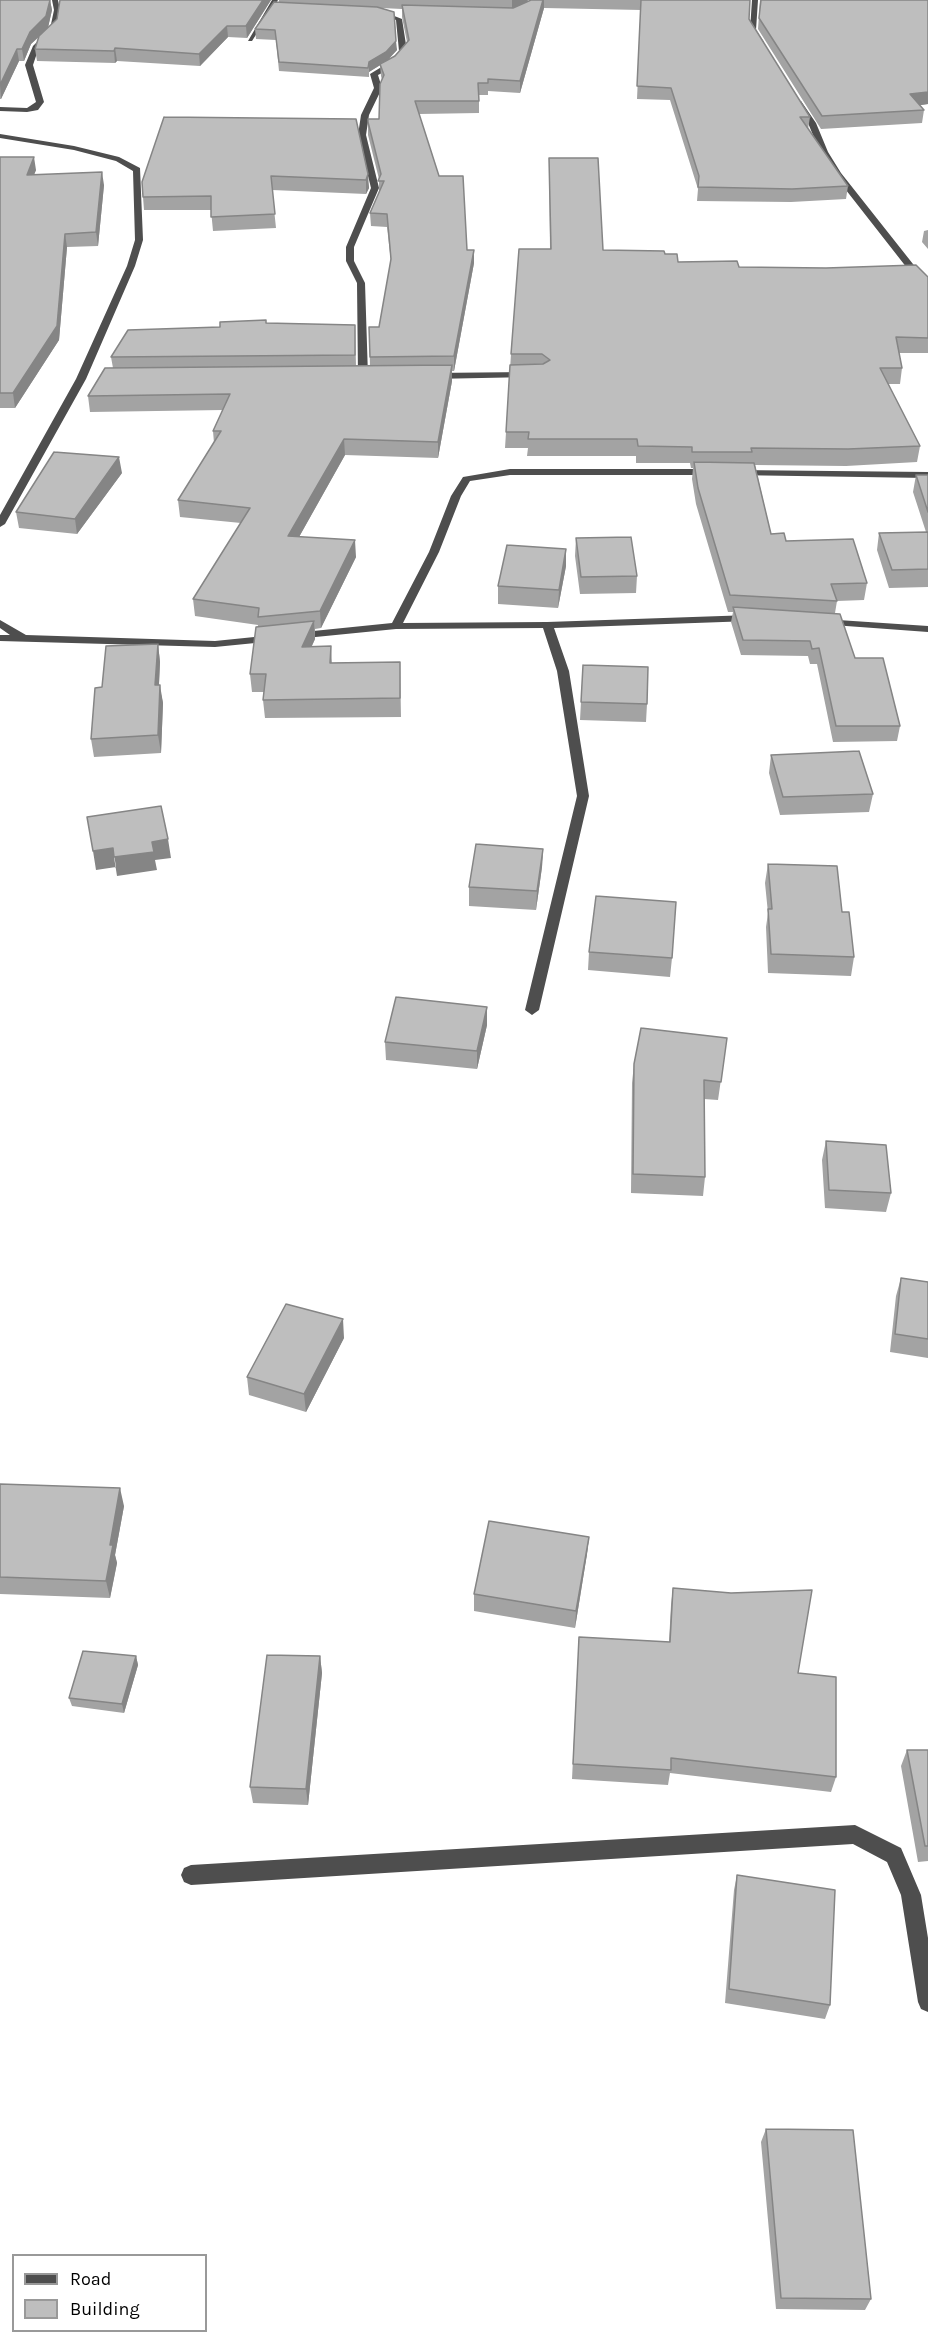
<!DOCTYPE html>
<html>
<head>
<meta charset="utf-8">
<style>
  body { margin:0 }
  #map { position:relative; width:928px; height:2344px; overflow:hidden; background:#fff; font-family:Karla,sans-serif }
  canvas { display:block }
  .legend { position:absolute; left:12px; top:2254px; width:195px; height:78px; box-sizing:border-box; background:#fff; border:2px solid #999; margin:0; padding:8px 10px; list-style:none; font-size:18px; color:#000 }
  .legend li { display:flex; align-items:center; gap:12px; height:30px }
  .legend b { width:30px; border:2px solid #999 }
</style>
</head>
<body>
<div id="map">
<canvas width="928" height="2344"></canvas>
<ul class="legend">
<li><b style="height:8px;background:#4e4e4e"></b>Road</li>
<li><b style="height:16px;background:#bebebe"></b>Building</li>
</ul>
</div>
<script>
const context = document.querySelector('canvas').getContext('2d');
context.lineJoin = 'round';
const toPath = rows => new Path2D(rows.map(r => 'M' + r).join(''));
function fillPath(path, color) { context.fillStyle = color; context.fill(path, 'evenodd'); }
function strokePath(path, color, width, dash) { context.strokeStyle = color; context.lineWidth = width; context.lineCap = dash ? 'butt' : 'round'; context.setLineDash(dash || []); context.stroke(path); }
const minor = toPath([
  [52,0,58,0,60,10,56,30,39,47,33,65,44,102,38,110,27,112,0,111,0,107,27,108,36,102,25,65,33,46,50,29,54,10,52,0],
  [272,0,278,0,252,41,248,41,272,0],
  [752,0,758,0,756,30,764,42,761,44,750,30,752,0],
  [379,10,402,19,407,51,394,67,378,75,382,88,369,115,366,135,379,188,354,247,354,261,365,283,368,376,363,379,358,376,357,283,346,261,346,247,371,188,358,135,361,115,374,88,370,74,388,63,399,51,396,20,377,13,379,10],
  [795,101,801,101,816,123,828,152,841,173,928,283,928,292,925,291,835,176,820,152,808,123,795,101],
  [0,134,74,146,119,157,140,168,143,240,135,266,86,379,5,524,0,527,0,515,76,379,127,266,135,240,133,171,116,161,74,150,0,138,0,134],
  [528,372,533,375,531,377,432,379,427,376,432,373,528,372],
  [510,469,712,469,717,472,712,475,510,475,470,481,461,496,439,552,403,623,547,622,751,615,757,618,751,621,554,628,569,671,589,796,539,1010,532,1015,525,1010,577,796,557,671,543,628,396,629,215,647,0,641,0,635,10,635,0,628,0,620,26,635,215,641,392,623,429,552,451,496,463,477,510,469],
  [736,470,928,472,928,478,732,475,731,473,736,470],
  [823,619,928,626,928,632,819,624,819,620,823,619],
  [855,1825,901,1848,921,1895,928,1938,928,2012,921,2009,918,2002,901,1895,887,1862,853,1844,191,1885,184,1882,181,1875,184,1868,191,1865,855,1825]
]);
const wall = toPath([
  [0,0,50,0,52,10,48,27,271,0,247,38,228,37,200,66,117,61,115,63,37,61,35,49,39,37,31,44,24,61,19,61,1,99,0,99],
  [279,0,528,0,527,2,531,0,750,0,749,19,810,117,808,129,848,186,846,199,791,202,697,201,698,189,670,100,637,99,641,10,544,8,520,93,488,91,488,95,479,95,479,113,419,114,439,176,467,250,474,250,474,263,454,371,452,371,452,381,438,458,345,455,299,537,356,557,321,628,315,629,315,639,312,646,331,646,332,663,400,662,401,717,265,718,263,700,264,692,252,692,250,674,258,625,195,616,193,599,241,523,180,517,178,500,214,443,213,431,223,410,90,412,88,396,113,368,111,357,220,327,266,323,355,325,356,366,370,366,369,327,379,327,391,262,387,227,371,226,370,213,379,193,379,179,368,135,368,122,379,119,382,80,381,76,380,65,369,72,369,77,279,71,276,40,256,39,255,29,279,2],
  [381,8,402,9,402,17,407,42,395,56,387,60,397,50],
  [760,0,928,0,928,104,920,105,924,110,922,123,821,129,758,29],
  [356,119,369,188,366,194,272,190,276,228,213,231,211,210,144,210,143,197],
  [0,157,36,170,34,174,104,185,98,246,67,247,59,340,15,408,0,408],
  [549,158,603,250,665,254,678,262,739,267,928,277,928,353,899,353,902,368,900,384,888,384,920,446,917,462,846,466,755,465,771,534,786,541,867,583,864,600,837,601,835,613,855,658,900,726,897,741,833,742,817,664,810,664,808,656,741,655,731,622,733,612,728,612,696,504,692,479,693,468,691,468,690,463,636,463,636,456,527,456,528,448,505,448,511,354,550,249],
  [928,230,928,249,922,242,924,231],
  [122,473,77,534,19,528,16,512],
  [916,475,928,475,928,587,889,588,877,550,879,533,926,532,913,492],
  [576,538,637,576,636,593,580,594,575,556],
  [566,566,558,608,498,604,498,586],
  [158,644,160,662,159,685,163,703,161,753,94,757,91,739,102,687],
  [583,665,647,704,646,722,580,720],
  [771,755,873,794,869,812,780,815,769,773],
  [543,849,542,867,536,910,469,906,469,887],
  [768,864,842,912,854,957,851,976,768,973,766,927,768,913,765,883],
  [589,952,672,958,670,977,588,970],
  [487,1007,487,1025,477,1069,386,1060,385,1042],
  [727,1038,718,1100,704,1099,705,1177,703,1196,631,1193,632,1083,634,1064],
  [826,1141,891,1193,886,1212,825,1208,822,1160],
  [901,1278,928,1282,928,1358,890,1352,896,1296],
  [344,1338,306,1412,249,1395,247,1377],
  [0,1484,124,1506,115,1555,117,1563,110,1598,0,1594],
  [589,1537,587,1554,575,1628,474,1611,474,1594],
  [673,1588,798,1673,836,1777,831,1792,670,1773,668,1785,572,1779,579,1637,669,1642,671,1605],
  [136,1656,138,1665,124,1713,72,1706,69,1698],
  [320,1656,322,1673,308,1805,253,1803,250,1787],
  [907,1750,928,1750,928,1861,918,1862,901,1766],
  [737,1875,830,2005,825,2019,725,2003,734,1890],
  [766,2129,871,2299,865,2310,776,2309,761,2142]
]);
const shadedWall = toPath([
  [50,0,52,10,48,28,31,44,24,61,22,49,30,32],
  [263,0,271,0,247,38,246,26],
  [512,0,528,0,524,5,512,12],
  [543,0,544,0,544,8,520,93,520,81],
  [227,26,228,37,200,66,199,54],
  [396,41,397,50,387,61,369,72,369,77,369,62],
  [115,48,117,61,115,63,114,51],
  [17,49,19,61,1,99,0,85],
  [928,92,928,104,908,107,910,94],
  [34,157,36,170,29,188,27,175],
  [102,172,104,185,98,246,96,232],
  [368,174,369,188,366,194,366,180],
  [65,234,67,247,59,340,15,408,13,393],
  [474,250,474,263,454,371,454,356],
  [452,365,452,381,438,458,438,442],
  [344,439,345,455,290,553,288,536],
  [119,457,122,473,77,534,75,519],
  [355,540,356,557,321,628,320,611],
  [566,549,566,566,558,608,559,590],
  [314,621,315,639,303,664,302,647],
  [158,644,160,662,158,703,155,685],
  [160,685,163,703,161,753,158,735],
  [168,839,171,858,155,860,157,870,117,876,114,857,152,842],
  [113,848,116,867,96,870,93,851],
  [543,849,542,867,536,910,537,891],
  [487,1007,487,1025,477,1069,477,1051],
  [343,1319,344,1338,306,1412,304,1394],
  [120,1488,124,1506,115,1555,117,1563,110,1598,106,1581,110,1545],
  [589,1537,587,1554,575,1628,576,1611],
  [136,1656,138,1665,124,1713,122,1704],
  [320,1656,322,1673,308,1805,306,1789]
]);
const building = toPath([
  [0,0,50,0,46,16,30,32,22,49,17,49,0,85,0,0],
  [60,0,263,0,246,26,227,26,199,54,115,48,114,51,35,49,39,36,57,19,60,0],
  [531,0,543,0,520,81,488,79,488,83,478,83,479,101,415,101,439,176,463,176,467,250,474,250,454,356,370,357,369,327,379,327,391,259,387,214,370,213,384,181,378,181,381,174,368,122,368,119,379,119,380,84,384,75,380,64,395,56,409,40,402,5,513,8,531,0],
  [641,0,750,0,749,19,810,117,800,117,848,186,792,189,698,187,699,176,671,88,637,86,641,0],
  [761,0,928,0,928,92,910,94,924,110,822,116,759,18,761,0],
  [274,2,377,7,394,12,396,41,386,52,369,62,368,68,279,62,275,30,255,29,274,2],
  [164,117,356,119,368,174,366,180,271,176,275,214,211,217,211,196,143,197,142,182,164,117],
  [0,157,34,157,27,175,102,172,96,232,65,234,57,326,13,393,0,393,0,157],
  [549,158,598,158,603,250,664,251,665,254,677,254,678,262,737,261,739,267,826,268,916,265,928,277,928,338,896,337,902,368,880,368,920,446,848,449,751,448,752,452,692,452,692,447,638,446,637,439,528,439,529,432,506,432,510,365,543,364,550,360,542,354,511,354,519,249,551,249,549,158],
  [266,320,266,323,355,325,355,355,111,357,128,330,220,327,220,322,266,320],
  [452,365,438,442,344,439,288,536,355,540,320,611,258,617,259,608,193,599,250,508,178,500,221,431,213,431,230,394,88,396,105,368,452,365],
  [54,452,119,457,75,519,16,512,54,452],
  [694,462,754,463,771,534,784,533,786,541,853,539,867,583,831,584,837,601,730,595,698,488,694,462],
  [916,475,928,475,928,512,916,475],
  [928,532,928,569,892,570,879,533,928,532],
  [631,537,637,576,581,577,576,538,631,537],
  [507,545,566,549,559,590,498,586,507,545],
  [733,607,840,614,855,658,883,658,900,726,836,726,819,648,812,649,810,641,743,640,733,607],
  [314,621,302,647,331,646,330,663,400,662,400,698,263,700,266,674,250,674,256,627,314,621],
  [158,644,155,685,160,685,158,735,91,739,95,688,102,687,106,646,158,644],
  [583,665,648,667,647,704,581,702,583,665],
  [859,751,873,794,783,797,771,755,859,751],
  [161,806,168,839,152,842,154,852,114,857,113,848,93,851,87,817,161,806],
  [476,844,543,849,537,891,469,887,476,844],
  [768,864,837,866,842,912,849,912,854,957,771,954,768,909,772,909,768,864],
  [596,896,676,902,672,958,589,952,596,896],
  [396,997,487,1007,477,1051,385,1042,396,997],
  [641,1028,727,1038,721,1082,704,1080,705,1177,633,1174,634,1064,641,1028],
  [826,1141,886,1145,891,1193,829,1190,826,1141],
  [901,1278,928,1282,928,1339,895,1334,901,1278],
  [286,1304,343,1319,304,1394,247,1377,286,1304],
  [0,1484,120,1488,110,1545,113,1545,106,1581,0,1577,0,1484],
  [489,1521,589,1537,576,1611,474,1594,489,1521],
  [673,1588,731,1593,812,1590,798,1673,836,1677,836,1777,671,1758,671,1770,573,1764,579,1637,670,1642,673,1588],
  [83,1651,136,1656,122,1704,69,1698,83,1651],
  [267,1655,320,1656,306,1789,250,1787,267,1655],
  [907,1750,928,1750,928,1846,925,1846,907,1750],
  [737,1875,835,1890,830,2005,729,1989,737,1875],
  [766,2129,853,2130,871,2299,781,2298,766,2129]
]);
fillPath(minor, '#4e4e4e');
fillPath(wall, '#a3a3a3');
fillPath(shadedWall, '#858585');
fillPath(building, '#bebebe');
strokePath(building, '#858585', 1.5);
</script>
</body>
</html>
